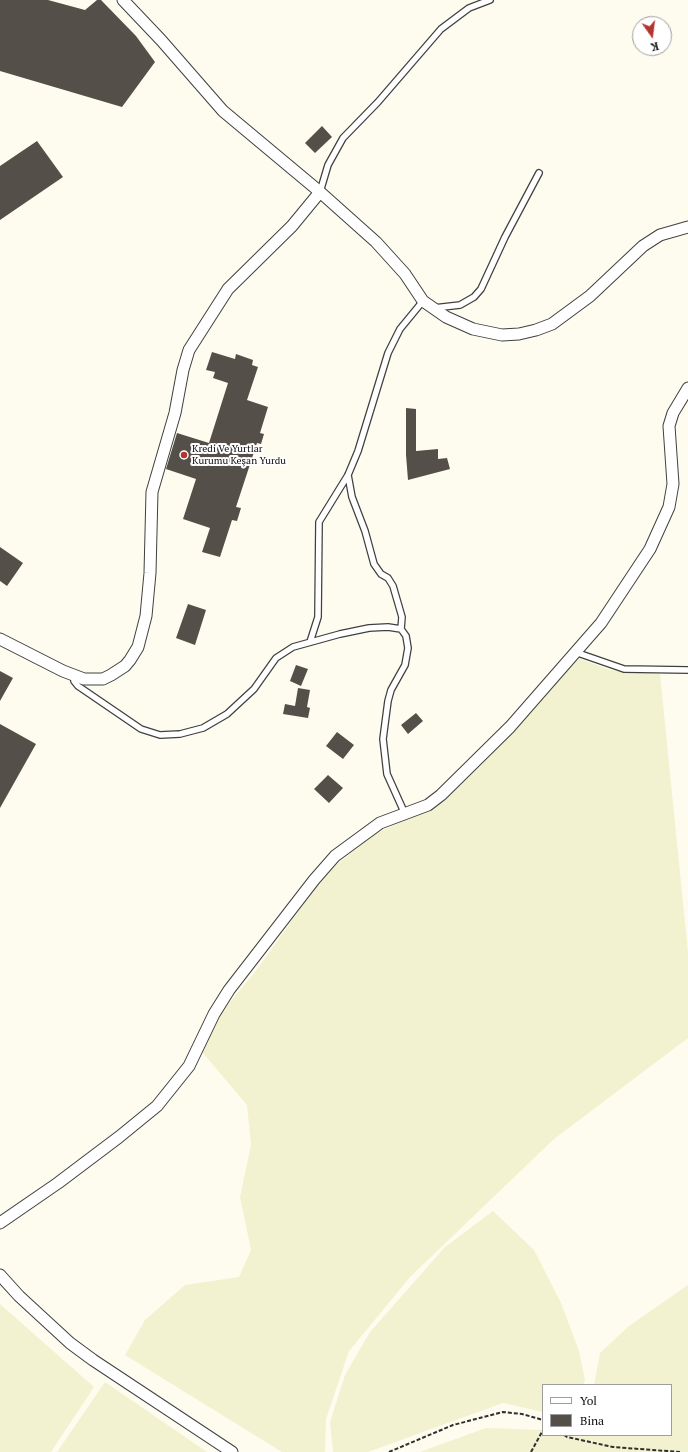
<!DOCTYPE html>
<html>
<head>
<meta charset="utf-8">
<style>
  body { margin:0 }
  #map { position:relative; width:688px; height:1452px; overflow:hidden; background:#fefcee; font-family:"PT Serif",serif }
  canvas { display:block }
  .legend { position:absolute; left:542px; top:1384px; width:130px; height:52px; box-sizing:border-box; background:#fff; border:1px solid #9e9e9e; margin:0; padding:5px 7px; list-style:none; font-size:12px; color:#0d0d0d }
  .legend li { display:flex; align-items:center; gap:8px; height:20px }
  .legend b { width:20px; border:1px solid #9e9e9e }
  .north { position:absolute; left:632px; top:16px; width:40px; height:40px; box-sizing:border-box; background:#fff; border:1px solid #9e9e9e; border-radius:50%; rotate:166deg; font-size:11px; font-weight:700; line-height:16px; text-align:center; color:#0d0d0d }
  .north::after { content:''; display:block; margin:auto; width:14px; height:18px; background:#b4342e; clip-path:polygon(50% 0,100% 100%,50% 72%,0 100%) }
</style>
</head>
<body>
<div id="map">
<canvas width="688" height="1452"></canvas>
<ul class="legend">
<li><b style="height:5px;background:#fff"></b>Yol</li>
<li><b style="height:11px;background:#554f4a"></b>Bina</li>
</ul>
<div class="north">K</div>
</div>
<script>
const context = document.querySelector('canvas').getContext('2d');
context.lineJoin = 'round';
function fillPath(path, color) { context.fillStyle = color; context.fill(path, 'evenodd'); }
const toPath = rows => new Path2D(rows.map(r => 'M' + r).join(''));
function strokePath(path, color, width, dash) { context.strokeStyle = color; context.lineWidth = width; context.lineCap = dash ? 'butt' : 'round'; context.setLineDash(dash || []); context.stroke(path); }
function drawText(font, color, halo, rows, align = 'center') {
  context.font = font + ' "PT Serif",serif'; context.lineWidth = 4; context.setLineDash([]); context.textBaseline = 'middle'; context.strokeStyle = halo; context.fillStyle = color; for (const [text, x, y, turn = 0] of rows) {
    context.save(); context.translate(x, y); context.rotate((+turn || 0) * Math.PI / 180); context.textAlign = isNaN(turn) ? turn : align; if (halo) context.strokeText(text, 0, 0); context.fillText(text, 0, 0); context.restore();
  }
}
const farmland = toPath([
  [575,657,610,670,660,674,688,952,688,1038,554,1139,411,1276,349,1351,326,1419,325,1452,282,1452,125,1355,145,1320,185,1285,239,1277,251,1250,240,1197,251,1145,247,1105,202,1052,213,1023,258,968,325,874,373,835,443,802],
  [493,1211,534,1250,561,1303,579,1351,585,1380,583,1385,543,1385,543,1412,503,1403,368,1452,333,1452,330,1422,345,1375,370,1332,445,1247],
  [688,1285,688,1452,420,1452,486,1428,543,1430,543,1435,671,1435,671,1385,594,1385,600,1353,629,1326],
  [0,1304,94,1387,51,1452,0,1452],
  [105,1382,207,1452,57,1452]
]);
const building = toPath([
  [0,0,48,0,85,10,97,0,101,0,136,36,155,62,122,107,0,71],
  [322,126,332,137,315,153,305,143],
  [37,141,63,177,0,220,0,166],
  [212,352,235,359,236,354,253,360,252,365,258,367,247,400,268,407,260,433,264,434,261,444,257,443,236,507,241,508,237,521,232,520,220,557,202,552,210,528,183,519,196,479,166,469,177,433,209,443,228,383,213,378,215,372,206,370],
  [406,408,416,409,416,451,438,449,438,459,447,458,450,469,408,480,406,455],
  [0,547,23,563,7,586,0,581],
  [188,604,206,610,195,645,176,638],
  [296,665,308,669,301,686,290,681],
  [0,671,13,678,0,701],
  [298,688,310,690,307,707,310,708,308,718,283,714,285,704,295,706],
  [416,713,423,721,408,734,401,725],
  [0,724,36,744,0,808],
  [337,732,354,745,343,759,326,746],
  [328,775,343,788,329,803,314,789]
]);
const path = toPath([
  [564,1435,567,1437,613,1447,680,1452],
  [389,1452,453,1425,503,1412,522,1414,543,1420],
  [531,1452,543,1430]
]);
const lane = toPath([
  [320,192,328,165,343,138,378,102,441,29,469,8,490,0],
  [434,308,460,305,474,297,481,289,505,237,539,173],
  [348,475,352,497,365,531,374,564,381,574,388,578,393,586,402,617,401,629],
  [310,642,318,617,319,522,348,475,358,451,388,353,400,329,423,301],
  [575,652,624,669,688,670],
  [74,676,74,681,78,686,141,729,160,735,180,734,203,728,227,714,254,689,276,658,293,647,340,634,369,628,388,627,401,629,406,636,408,648,405,665,391,690,388,701,383,739,387,774,405,814]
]);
const street = toPath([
  [123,0,161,40,223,111,320,192],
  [0,639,63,671,84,679,103,679,111,675,125,666,130,660,138,647,146,616,150,573,152,492,175,413,183,370,189,350,228,289,292,226,320,192,376,242,405,274,423,301,446,317,473,329,502,335,519,334,536,330,552,324,590,296,643,246,660,235,688,227],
  [0,1223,58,1183,119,1137,157,1106,189,1066,214,1014,229,990,314,880,335,856,380,823,428,805,441,795,510,727,601,623,650,549,669,507,673,484,669,426,673,413,688,388],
  [0,1275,19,1296,70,1343,93,1360,232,1452]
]);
const markers = [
  [184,455,4,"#b4342e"]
];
const poiNames = [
  ["Kredi Ve Yurtlar",192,449],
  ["Kurumu Keşan Yurdu",192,461]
];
fillPath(farmland, '#f2f2d0');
fillPath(building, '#554f4a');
strokePath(lane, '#404040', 8);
strokePath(street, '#404040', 13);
strokePath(path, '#2f2f2f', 2, [4, 2]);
strokePath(lane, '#fff', 5.5);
strokePath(street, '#fff', 11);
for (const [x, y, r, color] of markers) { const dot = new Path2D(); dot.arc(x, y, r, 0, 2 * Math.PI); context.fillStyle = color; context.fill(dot); strokePath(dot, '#fff', 1.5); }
drawText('10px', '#0d0d0d', '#fff', poiNames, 'left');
</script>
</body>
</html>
